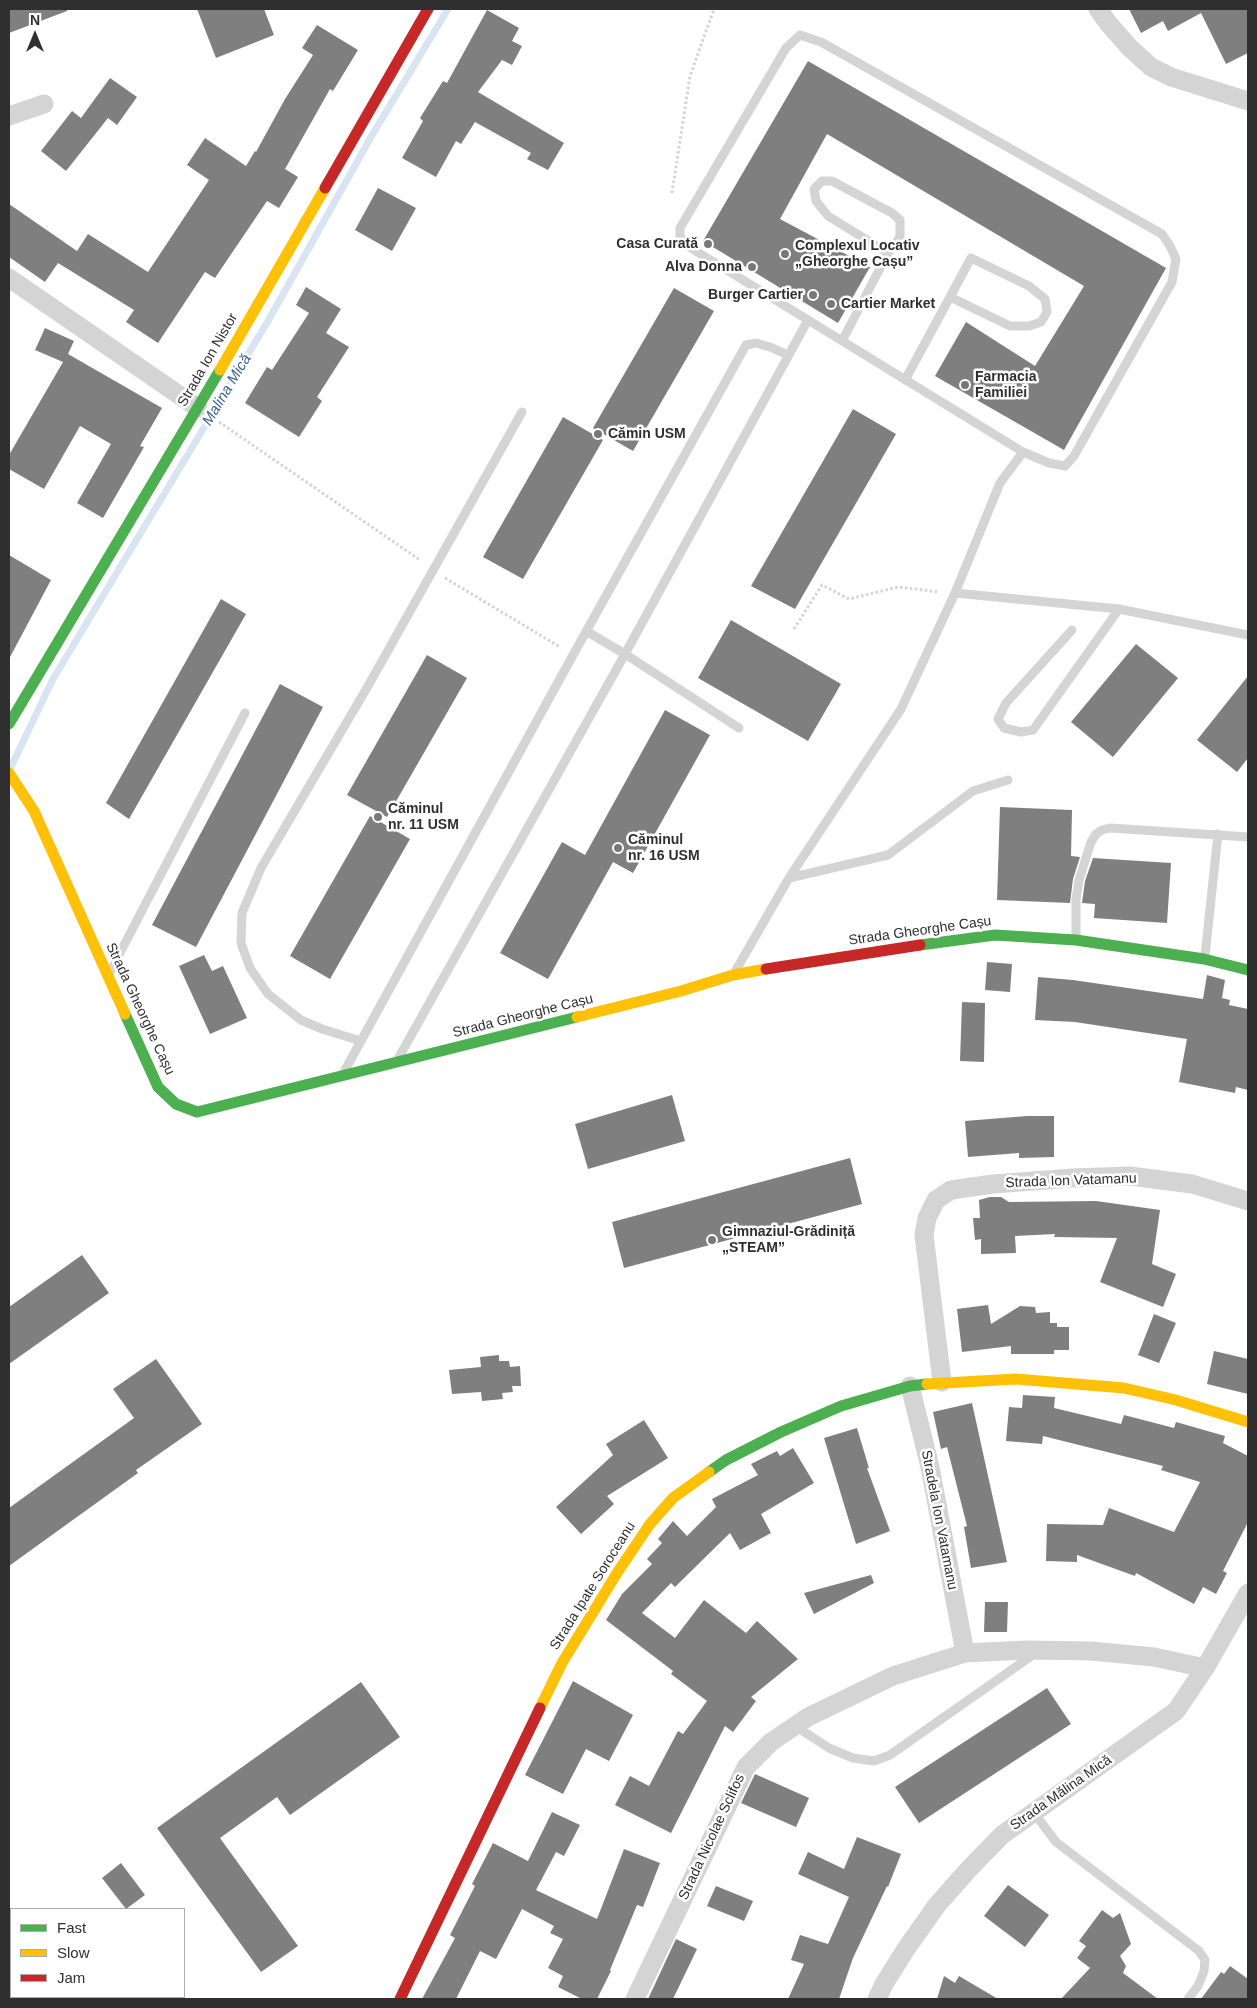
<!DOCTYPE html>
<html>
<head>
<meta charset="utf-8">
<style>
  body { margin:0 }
  #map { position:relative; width:1257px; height:2008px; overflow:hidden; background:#fff; font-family:Arial,sans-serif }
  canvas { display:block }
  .frame { position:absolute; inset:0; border:10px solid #2f2f2f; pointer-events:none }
  .legend { position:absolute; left:10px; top:1908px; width:175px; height:90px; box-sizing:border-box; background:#fff; border:1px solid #acacac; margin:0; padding:6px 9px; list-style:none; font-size:15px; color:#2f2f2f }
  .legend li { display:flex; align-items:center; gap:10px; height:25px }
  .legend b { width:25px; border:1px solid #acacac }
  .north { position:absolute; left:10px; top:10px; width:50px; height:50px; -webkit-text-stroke:4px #fff; paint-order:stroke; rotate:0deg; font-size:14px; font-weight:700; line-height:20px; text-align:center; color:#2f2f2f }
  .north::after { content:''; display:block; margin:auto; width:18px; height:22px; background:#2f2f2f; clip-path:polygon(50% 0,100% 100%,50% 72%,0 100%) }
</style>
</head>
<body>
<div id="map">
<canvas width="1257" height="2008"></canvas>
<div class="frame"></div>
<ul class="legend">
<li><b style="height:6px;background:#4caf50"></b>Fast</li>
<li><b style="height:6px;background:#ffc107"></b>Slow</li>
<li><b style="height:6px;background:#c62828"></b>Jam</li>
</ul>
<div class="north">N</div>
</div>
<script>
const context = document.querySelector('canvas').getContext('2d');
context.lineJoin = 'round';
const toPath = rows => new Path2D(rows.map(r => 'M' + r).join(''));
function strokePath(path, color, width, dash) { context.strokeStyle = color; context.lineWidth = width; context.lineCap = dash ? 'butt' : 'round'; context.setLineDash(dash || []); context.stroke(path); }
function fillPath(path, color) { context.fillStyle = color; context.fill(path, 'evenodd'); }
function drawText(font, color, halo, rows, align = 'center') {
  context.font = font + ' Arial,sans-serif'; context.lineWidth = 5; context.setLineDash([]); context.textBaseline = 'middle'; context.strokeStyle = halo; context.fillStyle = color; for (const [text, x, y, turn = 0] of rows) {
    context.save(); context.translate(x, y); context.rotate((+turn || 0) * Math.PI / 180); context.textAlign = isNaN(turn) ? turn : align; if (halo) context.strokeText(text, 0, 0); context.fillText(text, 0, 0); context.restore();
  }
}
const stream = toPath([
  [10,769,53,679,268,321,371,137,448,9]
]);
const building = toPath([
  [9,9,67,9,67,11,9,33],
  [197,9,264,9,274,35,216,58],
  [1129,9,1248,9,1248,53,1226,64,1201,13,1168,31,1163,21,1141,33],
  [487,10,519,28,512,41,522,46,512,65,502,60,478,92,564,143,548,170,527,159,531,153,475,122,461,144,456,141,436,177,402,158,423,121,420,118,443,81,447,83],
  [317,25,358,50,333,91,330,89,285,169,298,177,279,208,267,201,215,278,205,272,158,343,126,322,134,310,58,263,45,282,9,257,9,204,77,251,88,234,148,272,209,180,187,165,205,138,246,166,255,151,256,152,285,99,313,55,302,48],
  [808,61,1166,268,1064,450,935,376,966,322,1035,366,1084,286,827,134,780,219,870,267,838,323,703,241],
  [110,78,137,97,117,125,108,118,66,171,41,151,72,111,81,118],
  [378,188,416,208,392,251,355,230],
  [306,287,341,309,326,333,349,347,317,397,322,401,299,437,245,403,267,367,272,370,309,313,296,305],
  [674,288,714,311,633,451,593,428],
  [45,328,74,341,68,354,162,408,140,446,144,447,103,518,77,503,111,444,80,426,44,489,9,469,9,455,63,362,35,350],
  [853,409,896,434,795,609,751,586],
  [563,417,603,440,523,579,483,557],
  [9,555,51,580,9,659],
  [221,599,246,614,129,819,106,803],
  [731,620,841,684,808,741,698,678],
  [1136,644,1178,678,1113,757,1071,722],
  [427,655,467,678,387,817,347,795],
  [1248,676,1248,758,1237,772,1197,740],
  [280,684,323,707,196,947,152,925],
  [665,710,710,735,633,873,613,862,548,979,500,953,562,842,585,855],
  [1000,807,1072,810,1071,856,1080,857,1073,879,1070,903,997,900],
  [370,816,410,839,330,979,290,956],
  [1093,858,1171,863,1167,923,1094,918,1095,904,1082,903,1085,881],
  [204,955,212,971,223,966,247,1018,210,1034,179,966],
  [987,962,1012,964,1010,992,985,990],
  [1207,975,1225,980,1222,998,1230,1000,1229,1005,1248,1009,1248,1090,1236,1087,1235,1093,1179,1082,1187,1039,1075,1022,1035,1020,1038,977,1073,980,1203,999],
  [962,1002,985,1003,984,1062,960,1061],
  [672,1095,685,1141,588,1169,575,1124],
  [1027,1116,1054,1116,1054,1157,1019,1158,1019,1153,968,1157,965,1121],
  [850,1158,862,1204,624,1268,612,1222],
  [990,1197,1001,1197,1009,1202,1096,1201,1160,1210,1152,1264,1176,1274,1163,1307,1100,1282,1117,1238,1054,1237,1055,1234,1015,1236,1016,1253,981,1254,981,1239,975,1240,973,1218,980,1218,979,1200],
  [82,1255,109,1293,9,1364,9,1307],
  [988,1305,991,1324,1020,1306,1035,1307,1036,1313,1050,1312,1050,1323,1057,1323,1057,1327,1069,1327,1069,1350,1054,1350,1054,1354,1011,1354,1011,1346,962,1352,957,1309],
  [1154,1314,1176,1323,1159,1363,1138,1355],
  [1214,1351,1248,1359,1248,1394,1207,1384],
  [499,1355,499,1361,509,1361,510,1367,520,1366,521,1386,512,1386,513,1392,502,1393,503,1399,482,1401,481,1392,452,1394,449,1370,481,1367,480,1357],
  [156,1359,202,1424,136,1470,138,1473,9,1566,9,1508,134,1418,113,1389],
  [1023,1395,1055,1397,1054,1408,1121,1424,1124,1415,1174,1428,1176,1422,1225,1436,1223,1443,1248,1456,1248,1522,1223,1571,1227,1573,1216,1594,1203,1587,1194,1604,1136,1573,1135,1576,1077,1555,1077,1562,1046,1561,1047,1524,1103,1525,1109,1508,1174,1532,1200,1482,1161,1470,1163,1466,1043,1436,1042,1444,1006,1441,1009,1407,1022,1408],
  [972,1403,1007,1562,971,1568,964,1527,967,1526,947,1447,941,1449,933,1412],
  [644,1420,668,1458,607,1496,614,1504,581,1534,556,1507,613,1455,606,1444],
  [857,1428,869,1468,867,1468,890,1531,856,1544,824,1438],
  [793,1448,814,1483,761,1514,771,1533,740,1550,730,1533,675,1587,671,1583,642,1613,675,1638,704,1600,746,1633,757,1621,798,1659,751,1697,756,1701,733,1732,725,1726,671,1833,615,1805,630,1776,649,1786,678,1731,683,1734,707,1701,671,1674,673,1671,606,1620,622,1594,652,1564,647,1559,662,1543,658,1539,673,1521,687,1536,716,1507,712,1499,758,1475,751,1464,777,1451,780,1456],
  [871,1575,874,1583,814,1614,804,1593],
  [985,1602,1008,1602,1007,1632,984,1632],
  [573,1681,633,1715,609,1761,586,1749,563,1794,525,1775],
  [361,1682,400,1737,290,1815,277,1797,220,1838,298,1946,261,1972,157,1828],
  [1047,1688,1071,1724,919,1823,895,1787],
  [755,1774,809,1798,796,1827,741,1803],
  [552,1812,580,1825,564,1856,556,1852,536,1890,597,1919,624,1849,660,1863,643,1907,637,1905,610,1970,611,1971,597,1999,582,1999,558,1987,563,1976,548,1968,563,1939,550,1933,554,1926,522,1909,496,1959,480,1951,456,1999,422,1999,455,1938,450,1935,475,1886,472,1884,493,1843,528,1861],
  [857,1837,901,1854,888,1887,887,1886,853,1958,839,1999,788,1999,804,1964,791,1960,800,1935,828,1944,849,1897,798,1874,808,1852,844,1869],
  [121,1863,145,1895,126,1909,102,1878],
  [1008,1885,1049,1915,1025,1947,984,1916],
  [716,1886,753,1901,744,1921,707,1906],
  [1102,1910,1113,1918,1120,1913,1131,1944,1120,1956,1126,1966,1123,1973,1158,1999,1061,1999,1090,1968,1077,1958,1086,1946,1079,1941],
  [676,1939,697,1949,673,1999,648,1999],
  [1230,1966,1248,1979,1248,1999,1201,1999,1221,1972,1224,1974],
  [944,1976,955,1983,959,1976,998,1999,937,1999]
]);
const path = toPath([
  [672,193,690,76,714,9],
  [219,422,420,560],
  [445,578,560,647],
  [794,629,822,585,849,599,898,587,939,592]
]);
const lane = toPath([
  [800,35,821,42,1162,234,1170,246,1176,259,1172,282,1074,456,1065,466,1049,463,1023,452,686,245,680,237,680,228,786,48,800,35],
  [842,341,888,253,900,237,900,220,892,213,832,181,822,181,814,189,816,201,828,216,888,253],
  [905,380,950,297,971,258,1029,286,1045,299,1047,312,1041,322,1029,326,1010,326,950,297],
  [1023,452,1000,483,955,593,1119,609,1248,635],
  [1072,630,1006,703,998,719,1004,728,1021,732,1033,730,1119,609],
  [586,631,625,654,739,728],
  [789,878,888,855,973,791,1008,780],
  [1076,937,1076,899,1079,880,1091,842,1096,834,1102,830,1110,828,1248,837],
  [1205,956,1218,834],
  [736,970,789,878,901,709,955,593],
  [110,972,245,713],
  [361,1041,322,1029,301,1020,268,994,250,968,241,943,242,913,261,868,368,686,522,412],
  [399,1057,625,654,808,320],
  [345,1070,573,655,746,345,756,343,770,347,788,355],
  [795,1726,829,1748,853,1758,874,1761,890,1755,1037,1652],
  [1034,1813,1056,1842,1199,1951,1205,1960,1204,1971,1198,1986,1188,1999]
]);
const street = toPath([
  [1098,9,1108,23,1129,47,1151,67,1171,77,1248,101],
  [9,116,44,104],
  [9,278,198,408],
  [942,1382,924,1235,927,1218,936,1200,951,1190,993,1184,1073,1178,1130,1176,1192,1184,1248,1201],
  [910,1386,930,1467,965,1653],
  [635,1999,746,1767,771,1742,808,1717,893,1676,965,1653,1026,1650,1091,1651,1154,1657,1205,1668],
  [877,1999,884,1984,906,1949,937,1905,968,1870,1002,1835,1176,1711,1205,1668,1248,1593]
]);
const fast = toPath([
  [9,724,220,370],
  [920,945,995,935,1076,940,1204,959,1248,970],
  [125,1014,158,1087,176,1104,197,1112,577,1017],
  [709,1472,726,1460,781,1432,841,1406,910,1386,927,1384]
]);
const slow = toPath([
  [220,370,325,188],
  [9,773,34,811,125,1014],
  [577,1017,681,991,733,975,766,969],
  [927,1384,1016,1379,1124,1388,1176,1400,1248,1422],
  [540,1708,562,1663,617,1573,650,1524,673,1498,709,1472]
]);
const jam = toPath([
  [325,188,428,9],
  [766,969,920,945],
  [400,1999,540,1708]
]);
const markers = [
  [708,244,5,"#787878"],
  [785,254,5,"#787878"],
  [752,267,5,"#787878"],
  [813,295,5,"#787878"],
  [831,304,5,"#787878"],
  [965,385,5,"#787878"],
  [598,434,5,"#787878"],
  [378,817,5,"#787878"],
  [618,848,5,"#787878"],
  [712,1240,5,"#787878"]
];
const poiNames = [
  ["Casa Curată",698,244,"right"],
  ["Complexul Locativ",795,246],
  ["„Gheorghe Cașu”",795,262],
  ["Alva Donna",742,267,"right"],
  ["Burger Cartier",803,295,"right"],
  ["Cartier Market",841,304],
  ["Farmacia",975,377],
  ["Familiei",975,393],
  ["Cămin USM",608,434],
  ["Căminul",388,809],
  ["nr. 11 USM",388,825],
  ["Căminul",628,840],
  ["nr. 16 USM",628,856],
  ["Gimnaziul-Grădiniță",722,1232],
  ["„STEAM”",722,1248]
];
const streetNames = [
  ["Strada Ion Nistor",208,360,-60],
  ["Strada Gheorghe Cașu",920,931,-8],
  ["Strada Gheorghe Cașu",140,1009,65],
  ["Strada Gheorghe Cașu",523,1016,-14],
  ["Strada Ion Vatamanu",1071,1181,-2],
  ["Stradela Ion Vatamanu",939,1520,79],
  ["Strada Ipate Soroceanu",593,1586,-58],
  ["Strada Mălina Mică",1061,1793,-35],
  ["Strada Nicolae Sclifos",712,1837,-65]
];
const waterNames = [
  ["Malina Mică",227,390,-59]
];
strokePath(stream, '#d8e4f2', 7);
fillPath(building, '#7f7f7f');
strokePath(path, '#d4d4d4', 3, [2.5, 2.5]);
strokePath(lane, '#d4d4d4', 9);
strokePath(street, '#d4d4d4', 19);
strokePath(fast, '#4caf50', 11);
strokePath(slow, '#ffc107', 11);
strokePath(jam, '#c62828', 11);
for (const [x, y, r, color] of markers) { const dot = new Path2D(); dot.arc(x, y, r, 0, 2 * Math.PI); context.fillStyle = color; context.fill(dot); strokePath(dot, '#fff', 2); }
drawText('bold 14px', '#2f2f2f', '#fff', poiNames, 'left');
drawText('14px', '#2f2f2f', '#fff', streetNames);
drawText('italic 15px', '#3b6392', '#fff', waterNames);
</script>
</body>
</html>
